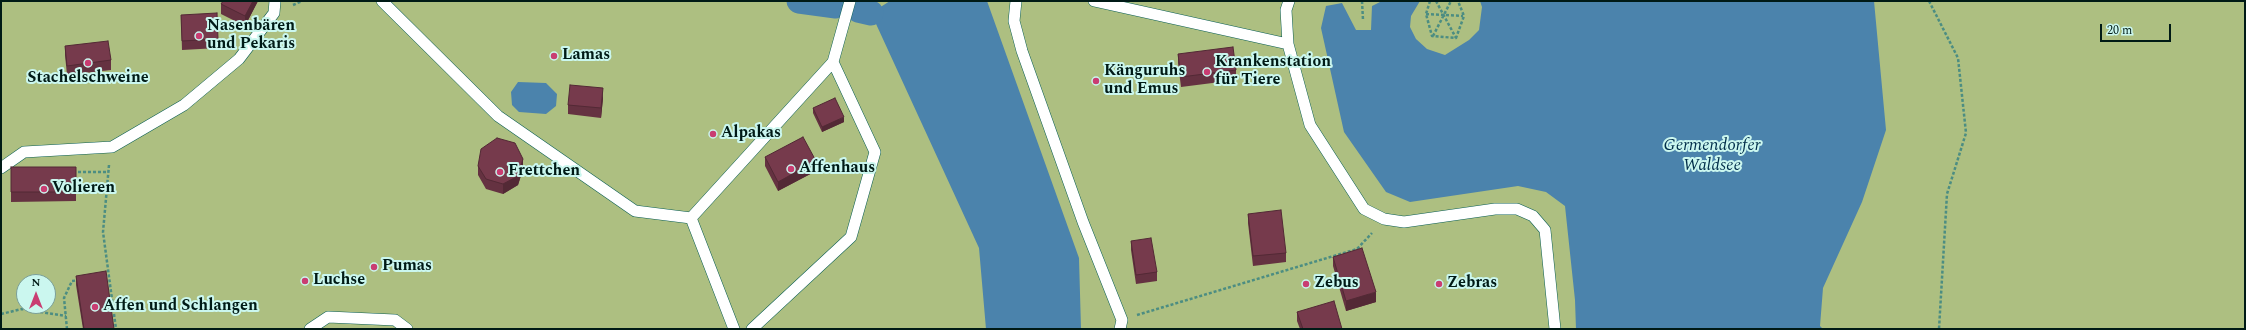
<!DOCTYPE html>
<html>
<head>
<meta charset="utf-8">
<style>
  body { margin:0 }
  #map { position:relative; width:2246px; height:330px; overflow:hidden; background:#82e0d0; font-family:Spectral,serif }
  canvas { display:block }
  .frame { position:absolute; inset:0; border:2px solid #001a16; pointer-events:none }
  .north { position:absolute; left:16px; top:274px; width:40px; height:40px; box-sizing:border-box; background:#cbf7ef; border:1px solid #7a9f98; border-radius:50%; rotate:0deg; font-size:11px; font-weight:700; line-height:16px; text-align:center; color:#001a16 }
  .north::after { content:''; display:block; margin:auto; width:14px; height:18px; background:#c93d72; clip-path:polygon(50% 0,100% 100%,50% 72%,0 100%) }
  .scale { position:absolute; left:2100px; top:24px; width:71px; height:18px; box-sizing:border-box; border:2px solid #001a16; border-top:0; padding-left:5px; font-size:12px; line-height:14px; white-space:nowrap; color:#001a16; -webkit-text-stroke:3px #cbf7ef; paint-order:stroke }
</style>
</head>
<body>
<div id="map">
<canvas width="2246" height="330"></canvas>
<div class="frame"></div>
<div class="north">N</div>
<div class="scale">20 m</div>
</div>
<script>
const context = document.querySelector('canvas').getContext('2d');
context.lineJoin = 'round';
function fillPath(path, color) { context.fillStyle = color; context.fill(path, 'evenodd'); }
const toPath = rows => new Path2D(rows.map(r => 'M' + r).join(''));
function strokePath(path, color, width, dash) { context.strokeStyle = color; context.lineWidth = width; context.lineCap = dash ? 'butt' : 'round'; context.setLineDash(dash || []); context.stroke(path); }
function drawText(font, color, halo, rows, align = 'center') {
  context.font = font + ' Spectral,serif'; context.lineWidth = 4; context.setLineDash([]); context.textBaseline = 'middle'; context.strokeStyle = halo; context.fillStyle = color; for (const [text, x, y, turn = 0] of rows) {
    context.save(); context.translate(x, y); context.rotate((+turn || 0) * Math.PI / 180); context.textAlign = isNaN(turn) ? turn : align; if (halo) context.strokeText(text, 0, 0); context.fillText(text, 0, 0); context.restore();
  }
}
const green = toPath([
  [1,1,2245,1,2245,329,1,329],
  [24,282,48,282,48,306,24,306]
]);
const water = toPath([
  [890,1,987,1,1079,258,1081,329,986,329,979,248,871,13],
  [1382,1,1420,1,1411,16,1410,27,1416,39,1427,49,1445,55,1469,40,1479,30,1482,7,1480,1,1874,1,1886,130,1862,202,1823,288,1820,326,1823,329,1576,329,1575,300,1565,206,1546,192,1518,186,1410,202,1386,192,1344,132,1321,28,1326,6,1342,3,1356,30,1371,30,1372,6],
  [518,82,546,83,557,94,556,106,546,114,519,112,512,105,511,92]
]);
const canal = toPath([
  [799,1,836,6],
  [858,10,871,13]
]);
const path = toPath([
  [1362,1,1363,20],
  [1430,1,1426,14,1432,36,1456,38,1464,16,1458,1],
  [1436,1,1456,38],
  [1929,1,1958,58,1966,133,1947,194,1939,329],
  [293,5,302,1],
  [1426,14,1463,16],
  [1433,36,1451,1],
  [109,165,103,232,116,329],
  [73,172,108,172],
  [1,314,22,309,66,316],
  [1137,315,1357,249,1372,233],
  [67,329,64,298,72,281,80,280]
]);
const lane = toPath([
  [382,1,498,116,635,211,691,218,833,62,875,152,851,237,752,329],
  [1016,1,1014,21,1022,51,1083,222,1122,320,1120,329],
  [1094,1,1288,44],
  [1289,1,1286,10,1288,44,1310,125,1364,209,1384,219,1404,222,1495,209,1517,209,1533,216,1545,230,1555,329],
  [833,62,850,1],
  [1,168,24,152,112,147,184,105,239,59,274,13,275,1],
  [691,218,734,329],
  [310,329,328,317,395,320,407,329]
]);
const wall = toPath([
  [223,1,258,1,245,26,221,14,221,4],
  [181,15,218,39,218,48,182,50],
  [65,46,111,60,111,70,67,75,65,55],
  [1178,54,1236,70,1236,80,1181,87,1178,63],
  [603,98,601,118,568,114,568,105],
  [813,108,844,122,822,132,813,113],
  [765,157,816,171,778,191,765,166],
  [478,166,523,169,518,185,503,194,486,189,478,175],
  [11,167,76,167,76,201,11,202],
  [1248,214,1286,253,1286,262,1253,266,1248,223],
  [1131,241,1157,272,1157,281,1136,284,1131,250],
  [1333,257,1376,302,1346,311,1333,266],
  [76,276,114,329,83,329,76,285],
  [1297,312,1342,329,1300,329,1297,321]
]);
const shadedWall = toPath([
  [253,1,258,1,245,26,245,16],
  [603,88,603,98,601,118,601,108],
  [844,117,844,122,822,132,822,127],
  [523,159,523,169,518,185,503,194,503,184],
  [816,161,816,171,778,191,778,182],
  [1376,292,1376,302,1346,311,1346,301]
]);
const building = toPath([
  [223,1,253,1,245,16,221,4,223,1],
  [217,13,218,39,182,41,181,15,217,13],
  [108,41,111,60,67,66,65,46,108,41],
  [1233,47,1236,70,1181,77,1178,54,1233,47],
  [570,85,603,88,601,108,568,105,570,85],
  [835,98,844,117,822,127,813,108,835,98],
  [803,137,816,161,778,182,765,157,803,137],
  [497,138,515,143,523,159,518,176,503,184,486,179,478,166,481,149,497,138],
  [11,167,76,167,76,192,11,192,11,167],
  [1281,210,1286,253,1253,256,1248,214,1281,210],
  [1151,238,1157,272,1136,275,1131,241,1151,238],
  [1362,248,1376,292,1346,301,1333,257,1362,248],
  [106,271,114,329,84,329,76,276,106,271],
  [1334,301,1342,329,1303,329,1297,312,1334,301]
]);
const markers = [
  [199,36,4,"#c93d72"],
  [554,56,4,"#c93d72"],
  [88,63,4,"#c93d72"],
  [1207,72,4,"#c93d72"],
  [1096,81,4,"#c93d72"],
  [713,134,4,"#c93d72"],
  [791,169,4,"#c93d72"],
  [500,172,4,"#c93d72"],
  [44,189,4,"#c93d72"],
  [374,267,4,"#c93d72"],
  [305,281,4,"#c93d72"],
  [1306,284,4,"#c93d72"],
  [1439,284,4,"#c93d72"],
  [95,307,4,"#c93d72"]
];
const poiNames = [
  ["Nasenbären",207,27],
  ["und Pekaris",207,45],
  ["Lamas",562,56],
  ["Krankenstation",1215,63],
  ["für Tiere",1215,81],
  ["Känguruhs",1104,72],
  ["und Emus",1104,90],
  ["Stachelschweine",88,79,"center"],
  ["Alpakas",721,134],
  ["Affenhaus",799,169],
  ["Frettchen",508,172],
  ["Volieren",52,189],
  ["Pumas",382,267],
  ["Luchse",313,281],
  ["Zebus",1314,284],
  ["Zebras",1447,284],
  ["Affen und Schlangen",103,307]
];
const waterNames = [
  ["Germendorfer",1712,147],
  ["Waldsee",1712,167]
];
fillPath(green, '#adbf81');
fillPath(water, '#4b83ac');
strokePath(canal, '#4b83ac', 25);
strokePath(lane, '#0b5f54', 12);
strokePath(path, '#4c8d82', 2.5, [3, 2]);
strokePath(lane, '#fff', 11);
fillPath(wall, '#653241');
fillPath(shadedWall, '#532935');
fillPath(building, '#763a4c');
strokePath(building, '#532935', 1);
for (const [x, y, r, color] of markers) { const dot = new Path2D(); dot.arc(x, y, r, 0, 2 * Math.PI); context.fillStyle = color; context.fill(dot); strokePath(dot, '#cbf7ef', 1.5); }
drawText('bold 16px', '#001a16', '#cbf7ef', poiNames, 'left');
drawText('italic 17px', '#002d49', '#cbf7ef', waterNames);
</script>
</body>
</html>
